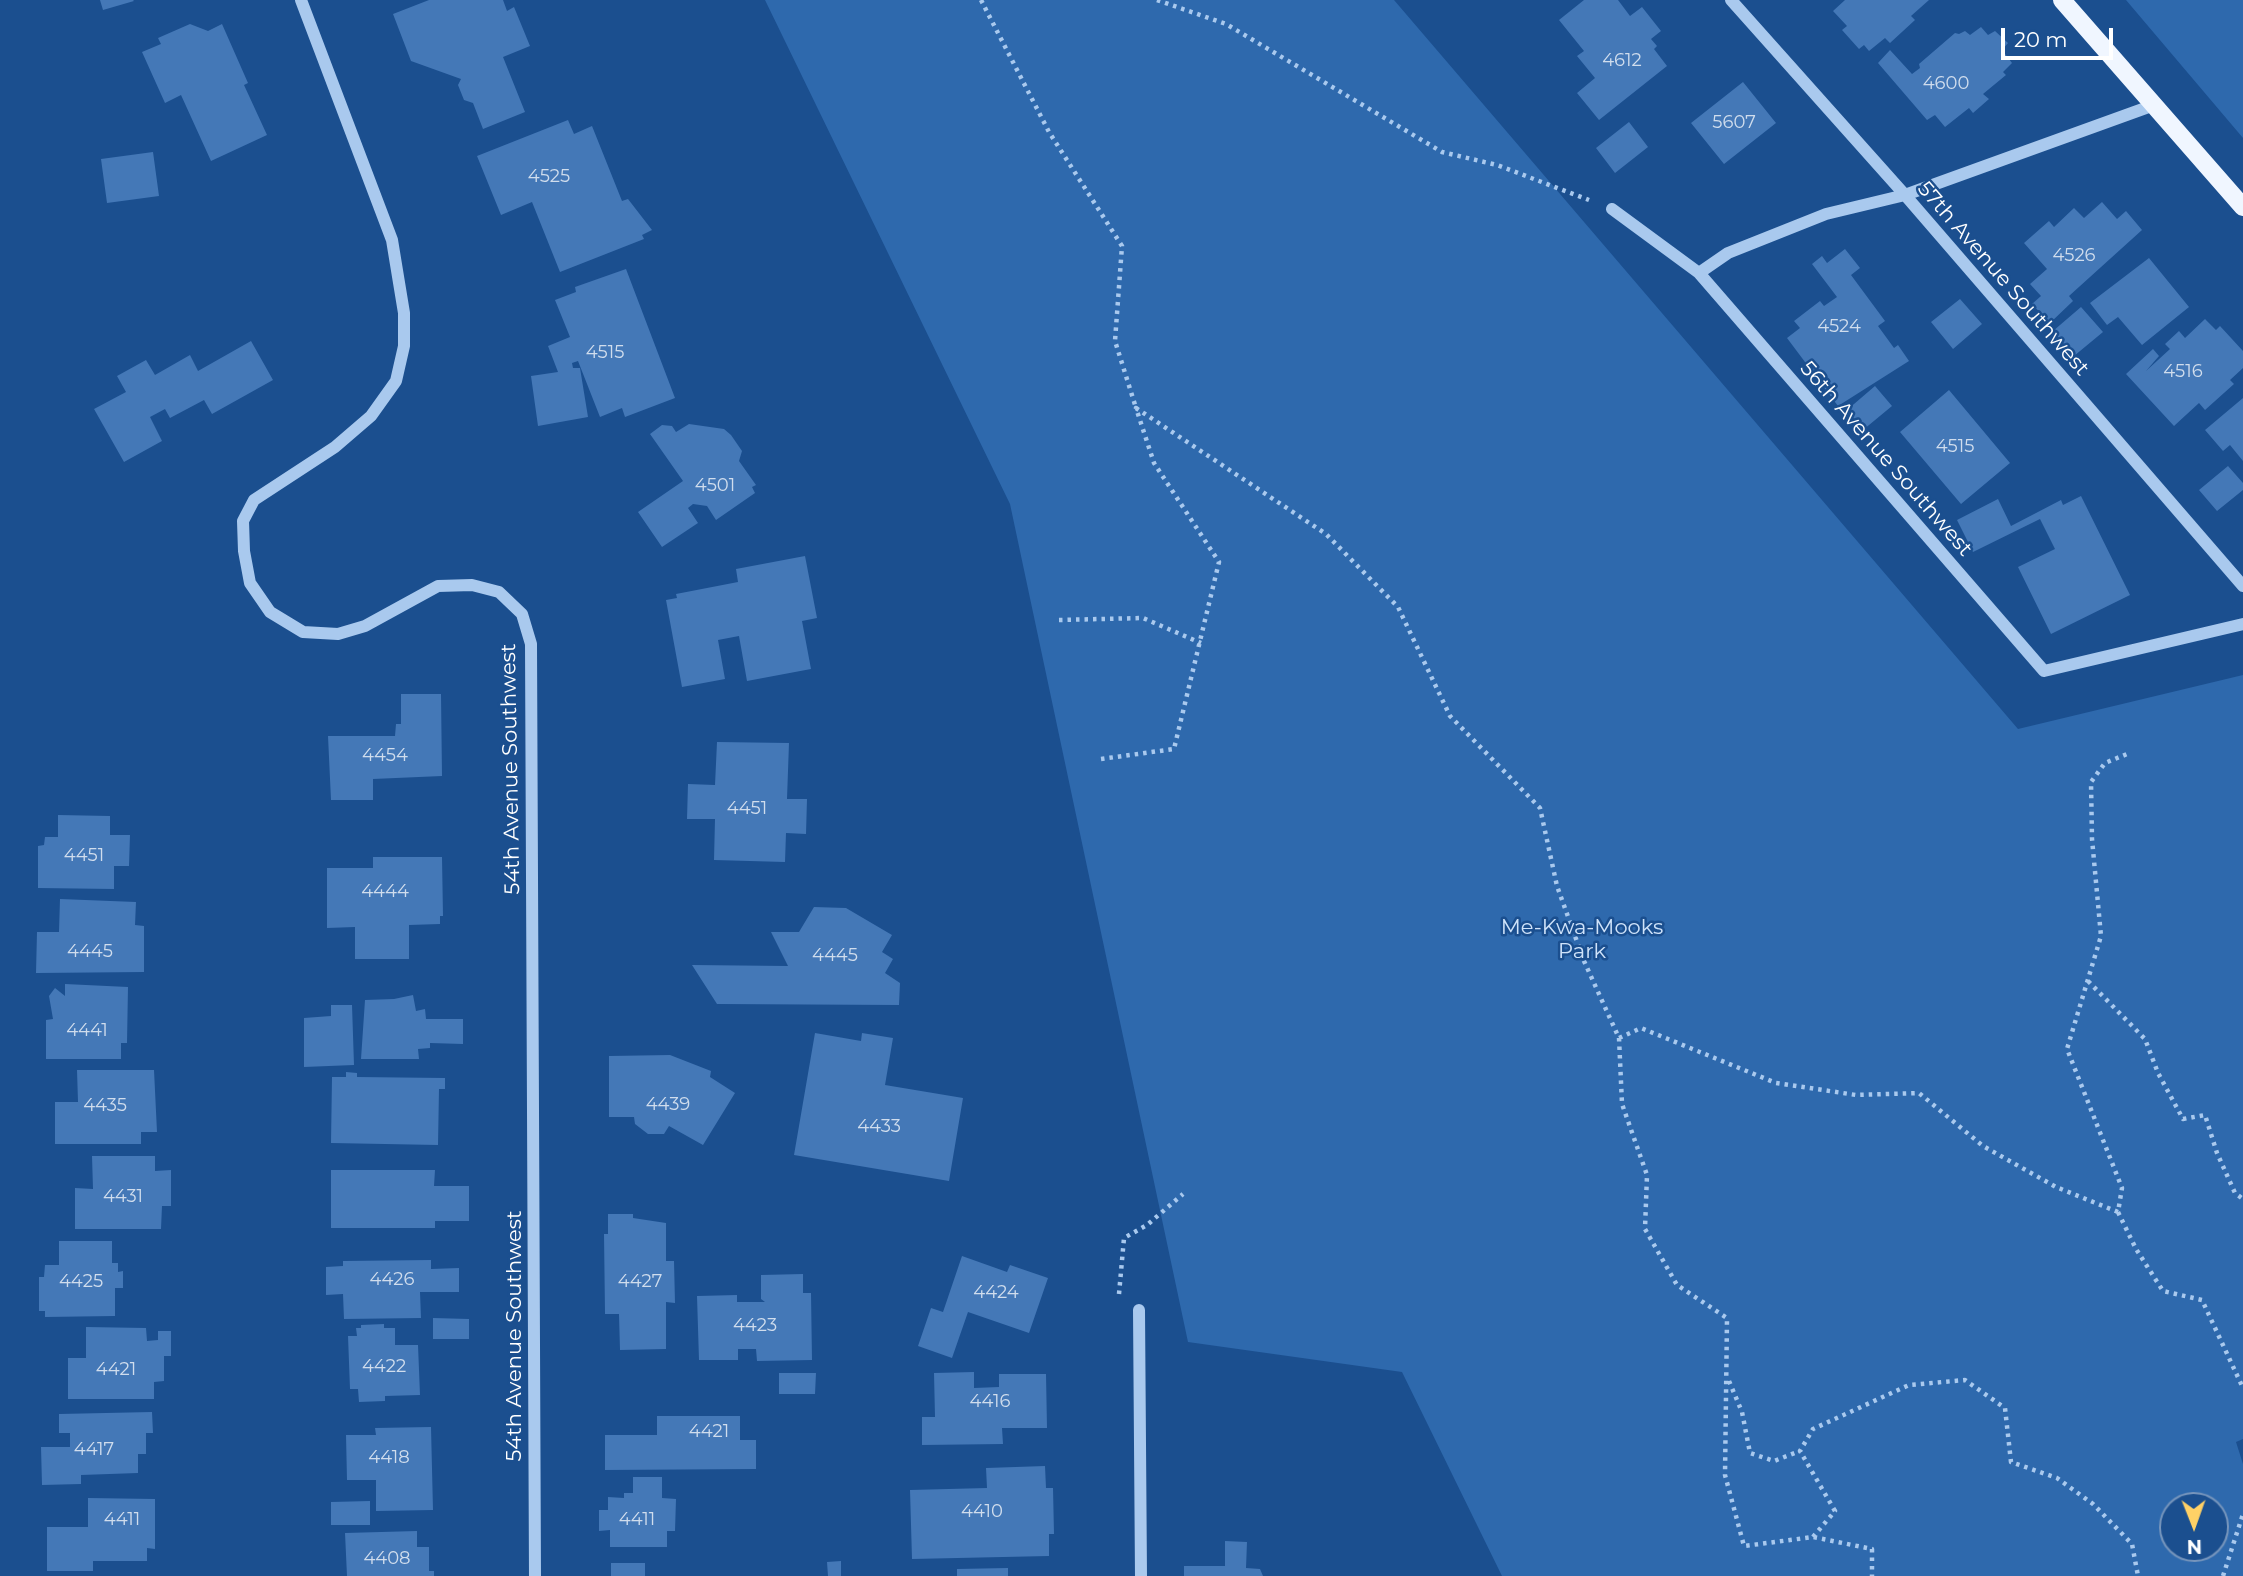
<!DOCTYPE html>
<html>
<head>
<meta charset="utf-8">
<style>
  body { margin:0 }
  #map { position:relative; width:2243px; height:1576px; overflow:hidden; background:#1b4f8f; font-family:Montserrat,sans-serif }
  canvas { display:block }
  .north { position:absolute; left:2159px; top:1492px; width:70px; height:70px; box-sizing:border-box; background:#1b4f8f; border:2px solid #7695bc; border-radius:50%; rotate:179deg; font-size:19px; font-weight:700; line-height:28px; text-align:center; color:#fff }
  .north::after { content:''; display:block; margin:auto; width:24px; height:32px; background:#ffd166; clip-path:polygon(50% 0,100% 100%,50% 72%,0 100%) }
  .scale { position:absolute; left:2001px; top:28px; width:112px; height:32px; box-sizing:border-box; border:4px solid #fff; border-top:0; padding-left:9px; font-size:21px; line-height:24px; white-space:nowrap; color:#fff; -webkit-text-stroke:5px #1b4f8f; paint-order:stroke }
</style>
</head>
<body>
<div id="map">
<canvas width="2243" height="1576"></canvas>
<div class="north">N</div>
<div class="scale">20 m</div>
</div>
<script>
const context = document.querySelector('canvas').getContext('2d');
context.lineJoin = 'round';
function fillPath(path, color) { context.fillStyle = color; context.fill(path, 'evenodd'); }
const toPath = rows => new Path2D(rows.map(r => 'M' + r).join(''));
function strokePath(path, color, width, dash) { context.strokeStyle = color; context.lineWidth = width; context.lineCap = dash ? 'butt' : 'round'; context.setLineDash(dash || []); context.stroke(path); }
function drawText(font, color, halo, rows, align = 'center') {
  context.font = font + ' Montserrat,sans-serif'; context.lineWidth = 5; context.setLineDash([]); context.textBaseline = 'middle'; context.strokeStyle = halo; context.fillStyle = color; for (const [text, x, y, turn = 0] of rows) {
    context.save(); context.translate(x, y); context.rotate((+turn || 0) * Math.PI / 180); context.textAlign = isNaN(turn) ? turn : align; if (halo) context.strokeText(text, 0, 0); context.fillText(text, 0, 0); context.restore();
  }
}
const green = toPath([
  [765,0,1394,0,2018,729,2243,675,2243,1439,2236,1442,2243,1464,2243,1576,1502,1576,1402,1372,1188,1342,1010,504],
  [2173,1506,2215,1506,2215,1548,2173,1548],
  [2126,0,2243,0,2243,138]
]);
const building = toPath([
  [100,0,133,0,134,1,103,10],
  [429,0,503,0,507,11,514,7,530,46,503,57,525,112,483,129,473,103,464,100,458,85,461,79,411,61,393,14],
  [1584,0,1618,0,1630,16,1642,7,1661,31,1651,39,1657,46,1654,49,1667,66,1599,120,1577,93,1595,78,1577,56,1584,51,1559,20],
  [1845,0,1929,0,1911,16,1915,20,1890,43,1885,38,1869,51,1864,45,1859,49,1842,30,1847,26,1833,11],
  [190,24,208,31,222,24,248,83,244,85,267,135,211,161,181,95,165,103,142,52,161,44,158,38],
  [1981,27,1988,35,1995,31,2008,43,2002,50,2012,63,2003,72,2006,75,1983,94,1989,99,1973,113,1969,108,1945,127,1935,115,1927,120,1878,63,1890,50,1912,74,1920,68,1919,64,1955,33,1959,34,1965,31,1970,35],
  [1743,82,1776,123,1724,164,1691,123],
  [568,120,574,134,592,126,622,201,628,199,652,230,642,235,644,239,560,272,532,202,501,215,477,156],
  [1629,122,1648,147,1615,173,1596,148],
  [153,152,159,196,107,203,101,159],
  [2102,202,2117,219,2126,211,2142,230,2069,296,2073,301,2050,323,2032,304,2041,296,2030,284,2047,269,2024,243,2049,221,2054,227,2074,208,2084,218],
  [1845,249,1860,268,1851,275,1885,321,1878,326,1894,348,1898,345,1909,361,1838,406,1787,338,1800,328,1794,321,1820,301,1824,306,1837,297,1812,264,1822,256,1827,263],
  [2149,258,2189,307,2142,345,2118,317,2107,325,2090,303],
  [626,269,675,398,625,417,622,408,600,417,578,361,572,363,573,368,580,368,588,417,538,426,531,376,558,372,548,346,570,337,555,300,576,292,575,287],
  [1960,299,1982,324,1953,349,1931,322],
  [2081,307,2103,332,2074,356,2053,331],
  [2205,319,2216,330,2220,326,2243,351,2243,368,2230,380,2234,384,2205,410,2199,403,2174,426,2126,374,2153,349,2159,356,2146,371,2170,349,2165,344,2179,331,2185,338],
  [251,341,273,380,212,414,204,400,170,418,165,409,150,417,162,441,124,462,94,409,126,392,117,376,146,360,155,375,190,355,198,371],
  [1875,386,1892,406,1863,430,1847,410],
  [1949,390,2010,463,1961,504,1900,432],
  [2243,398,2243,461,2230,445,2223,451,2205,430],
  [689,424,724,429,731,435,742,451,739,461,756,485,752,487,755,493,716,520,707,506,693,504,688,508,698,523,662,547,638,512,683,481,650,434,662,425,672,426,676,432],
  [2228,466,2243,483,2243,490,2217,511,2199,490],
  [2081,496,2130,595,2051,634,2018,567,2055,549,2040,519,1973,552,1957,520,1998,499,2011,526,2061,500,2063,505],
  [805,556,817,618,802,621,811,669,747,681,739,636,718,640,725,679,682,687,666,600,677,598,676,594,738,582,736,569],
  [401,694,441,694,442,776,373,779,373,800,331,800,328,736,395,736,396,724,401,724],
  [717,742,789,743,787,799,807,799,806,834,786,833,785,862,714,860,715,819,687,819,688,784,715,785],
  [58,815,110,816,110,835,130,835,129,866,114,866,114,889,38,888,38,846,44,845,45,837,58,837],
  [373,857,442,857,443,916,440,916,440,924,409,925,409,959,355,959,355,927,327,928,327,868,373,868],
  [60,899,136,902,135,925,144,926,144,972,36,973,37,932,59,932],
  [814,907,846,908,892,935,882,952,893,959,885,973,900,983,899,1005,717,1004,692,965,788,966,771,932,799,932],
  [65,984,128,987,127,1043,121,1043,121,1059,46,1059,46,1020,53,1019,49,996,55,988,65,996],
  [413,995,416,1011,425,1009,426,1019,463,1019,463,1044,430,1043,430,1048,418,1049,419,1059,361,1059,365,1000,394,999],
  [331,1005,352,1005,354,1065,304,1067,304,1018,331,1016],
  [815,1033,861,1041,862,1033,893,1038,885,1085,963,1098,949,1181,794,1155],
  [670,1055,711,1071,710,1077,735,1093,703,1145,669,1126,664,1134,648,1134,635,1124,634,1117,609,1117,609,1056],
  [77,1070,154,1070,157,1132,141,1132,141,1144,55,1144,55,1102,78,1102],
  [346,1072,357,1073,357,1077,445,1078,445,1089,439,1089,438,1145,331,1143,332,1077,346,1077],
  [92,1156,155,1156,155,1171,171,1170,171,1206,162,1206,161,1229,75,1229,75,1188,93,1189],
  [331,1170,435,1170,434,1186,469,1186,469,1221,435,1221,435,1228,331,1228],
  [608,1214,633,1214,633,1218,666,1223,666,1261,674,1261,675,1303,666,1302,666,1349,620,1350,619,1314,605,1314,604,1234,608,1234],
  [59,1241,112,1241,112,1263,118,1263,118,1272,123,1271,123,1288,115,1288,115,1316,45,1317,45,1311,39,1311,39,1277,44,1277,45,1265,59,1265],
  [962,1256,1007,1272,1010,1265,1048,1278,1029,1333,968,1312,952,1358,918,1346,931,1308,943,1312],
  [431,1260,431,1269,459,1268,459,1292,420,1292,421,1318,344,1319,343,1294,326,1295,326,1267,343,1266,343,1261],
  [803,1274,803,1293,811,1293,812,1360,757,1361,756,1349,738,1349,738,1360,699,1360,697,1296,737,1295,737,1302,765,1302,761,1299,761,1275],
  [433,1318,469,1319,469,1339,433,1339],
  [384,1324,384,1328,395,1328,395,1345,418,1345,420,1395,385,1396,385,1401,359,1402,358,1389,350,1389,348,1336,357,1336,356,1328,361,1328,361,1325],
  [86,1327,146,1328,147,1341,158,1340,158,1331,171,1331,171,1356,164,1356,164,1381,154,1382,154,1399,68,1399,68,1358,86,1358],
  [974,1372,974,1388,999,1387,999,1374,1046,1374,1047,1428,1002,1428,1003,1444,922,1445,922,1417,935,1417,934,1373],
  [779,1373,816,1373,815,1394,779,1394],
  [152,1412,153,1433,146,1433,146,1454,138,1454,138,1473,81,1475,81,1484,42,1485,41,1447,70,1447,70,1433,59,1433,59,1414],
  [657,1416,740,1416,740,1440,756,1440,756,1469,605,1470,605,1435,657,1435],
  [431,1427,433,1510,376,1511,376,1480,347,1480,346,1435,376,1435,375,1428],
  [1045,1466,1046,1488,1053,1488,1054,1534,1049,1534,1049,1556,912,1559,910,1490,987,1488,986,1468],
  [633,1477,662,1477,662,1498,676,1499,675,1531,667,1531,667,1547,610,1547,610,1530,599,1531,599,1510,608,1510,608,1497,624,1498,624,1493,633,1493],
  [88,1498,155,1499,155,1549,147,1548,147,1561,93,1561,93,1571,47,1571,47,1527,88,1527],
  [370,1501,370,1525,331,1525,331,1502],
  [417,1531,417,1547,429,1547,429,1571,434,1571,434,1576,347,1576,345,1533],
  [1225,1541,1247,1542,1246,1568,1260,1569,1263,1576,1184,1576,1184,1566,1225,1566],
  [841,1561,841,1576,828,1576,827,1562],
  [611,1563,645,1563,645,1576,611,1576],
  [1008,1568,1008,1576,957,1576,957,1569]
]);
const path = toPath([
  [981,0,1049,132,1122,246,1115,341,1136,408],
  [1157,0,1226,24,1442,152,1497,165,1589,200],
  [1059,620,1143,618,1201,643],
  [1101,759,1174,749,1219,562,1154,463,1136,408,1326,534,1398,607,1450,716,1540,808,1557,886,1584,961,1619,1038,1641,1028,1776,1083,1856,1095,1919,1093,1983,1146,2056,1187,2118,1212,2122,1188,2067,1049,2101,936,2092,839,2091,782,2105,763,2127,754],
  [2088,981,2145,1039,2158,1073,2183,1119,2205,1115,2217,1153,2235,1193,2243,1199],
  [1619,1038,1622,1104,1647,1175,1645,1229,1677,1285,1727,1318,1725,1475,1744,1546,1813,1537,1872,1549,1872,1576],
  [2118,1212,2136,1249,2163,1291,2202,1300,2243,1388],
  [1119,1294,1124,1238,1147,1225,1183,1194],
  [1729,1381,1742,1412,1750,1453,1774,1461,1800,1451],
  [1813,1537,1835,1511,1800,1451,1813,1429,1909,1385,1965,1380,2005,1408,2011,1462,2057,1478,2093,1504,2132,1544,2138,1576],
  [2223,1576,2243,1514]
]);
const minor = toPath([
  [301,0,392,240,404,313,404,346,396,381,371,416,335,447,254,500,243,521,244,551,250,583,270,612,303,632,338,634,365,626,438,586,472,585,499,592,522,614,531,644,535,1576],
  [1731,0,1905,195,2243,586],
  [1612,209,1699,273,2044,671,2243,624],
  [1699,273,1728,253,1826,214,1905,195,2154,105],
  [1139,1310,1141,1576]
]);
const major = toPath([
  [2062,0,2243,207]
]);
const numberNames = [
  ["4612",1622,61],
  ["4600",1946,84],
  ["5607",1734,123],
  ["4525",549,177],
  ["4526",2074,256],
  ["4524",1839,327],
  ["4515",605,353],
  ["4516",2183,372],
  ["4515",1955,447],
  ["4501",715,486],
  ["4454",385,756],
  ["4451",747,809],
  ["4451",84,856],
  ["4444",385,892],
  ["4445",90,952],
  ["4445",835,956],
  ["4441",87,1031],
  ["4439",668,1105],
  ["4435",105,1106],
  ["4433",879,1127],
  ["4431",123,1197],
  ["4426",392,1280],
  ["4425",81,1282],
  ["4427",640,1282],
  ["4424",996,1293],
  ["4423",755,1326],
  ["4422",384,1367],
  ["4421",116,1370],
  ["4416",990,1402],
  ["4421",709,1432],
  ["4417",94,1450],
  ["4418",389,1458],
  ["4410",982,1512],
  ["4411",122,1520],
  ["4411",637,1520],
  ["4408",387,1559]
];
const streetNames = [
  ["57th Avenue Southwest",2003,279,49],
  ["56th Avenue Southwest",1886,459,49],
  ["54th Avenue Southwest",511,769,-91],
  ["54th Avenue Southwest",515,1336,-90]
];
const parkNames = [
  ["Me-Kwa-Mooks",1582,928],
  ["Park",1582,952]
];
fillPath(green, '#2e69ad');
fillPath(building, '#4478b7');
strokePath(path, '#a9c9ee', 4.5, [3.5, 5]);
strokePath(minor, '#a9c9ee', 12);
strokePath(major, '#f0f6ff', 18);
drawText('18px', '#d0dded', null, numberNames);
drawText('21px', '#fff', '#1b4f8f', streetNames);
drawText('21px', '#cfe3fa', '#1b4f8f', parkNames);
</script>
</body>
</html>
